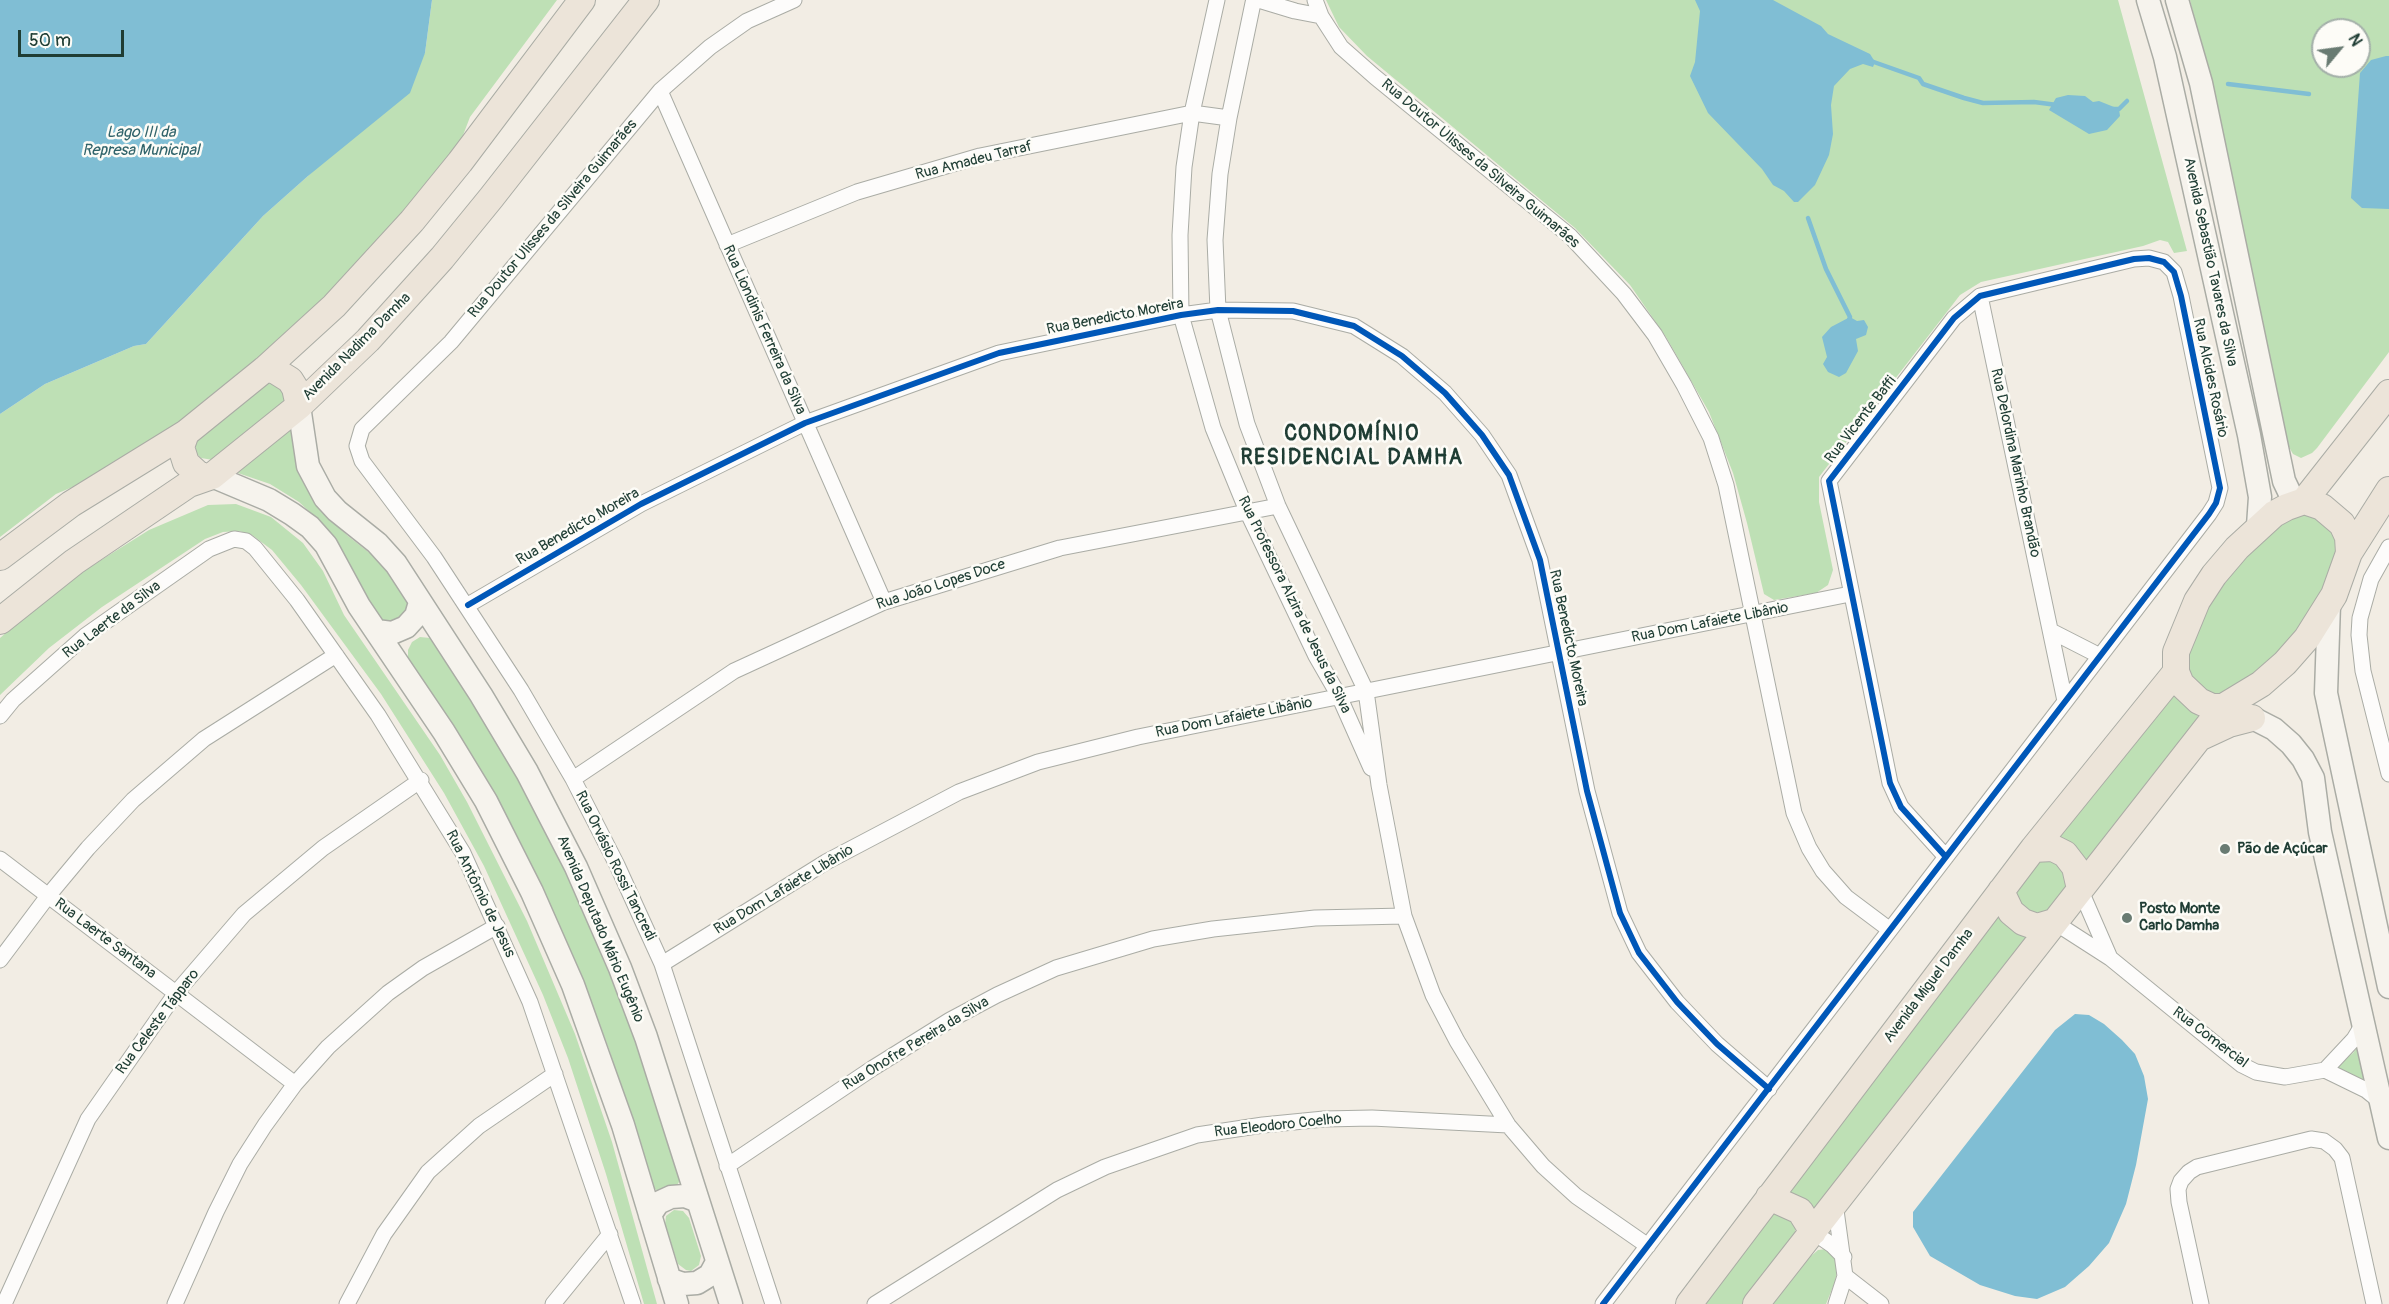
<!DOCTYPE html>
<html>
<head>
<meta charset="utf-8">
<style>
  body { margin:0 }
  #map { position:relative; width:2389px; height:1304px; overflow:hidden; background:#f2ede4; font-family:Pangolin,sans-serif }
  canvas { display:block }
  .north { position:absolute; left:2311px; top:18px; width:60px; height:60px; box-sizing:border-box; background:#fdfcf7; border:2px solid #a4b0a9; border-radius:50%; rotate:61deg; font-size:16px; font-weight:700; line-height:24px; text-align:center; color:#1f3d34 }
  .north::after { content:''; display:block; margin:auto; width:21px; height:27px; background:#697b72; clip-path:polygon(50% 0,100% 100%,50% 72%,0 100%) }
  .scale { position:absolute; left:18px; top:30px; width:106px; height:27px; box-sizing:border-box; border:3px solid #1f3d34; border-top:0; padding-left:8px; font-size:18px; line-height:21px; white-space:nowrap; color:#1f3d34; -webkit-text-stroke:4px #fdfcf7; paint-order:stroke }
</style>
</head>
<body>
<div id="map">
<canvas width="2389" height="1304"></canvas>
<div class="north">N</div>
<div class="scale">50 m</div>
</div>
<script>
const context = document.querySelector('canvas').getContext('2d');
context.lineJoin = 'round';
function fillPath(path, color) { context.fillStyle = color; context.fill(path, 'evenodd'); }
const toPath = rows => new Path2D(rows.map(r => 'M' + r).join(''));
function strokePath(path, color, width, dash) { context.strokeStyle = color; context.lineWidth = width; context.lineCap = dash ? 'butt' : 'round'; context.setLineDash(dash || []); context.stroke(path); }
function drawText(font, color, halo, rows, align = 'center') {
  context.font = font + ' Pangolin,sans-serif'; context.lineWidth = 5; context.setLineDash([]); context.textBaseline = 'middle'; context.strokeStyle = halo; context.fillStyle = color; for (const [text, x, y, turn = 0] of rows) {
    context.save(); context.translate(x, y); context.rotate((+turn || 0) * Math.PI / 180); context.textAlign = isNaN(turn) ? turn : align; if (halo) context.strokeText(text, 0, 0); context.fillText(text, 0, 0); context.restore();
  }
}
const green = toPath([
  [432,0,557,0,470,117,457,151,329,300,191,416,94,478,56,494,0,537,0,414,45,384,134,346,146,344,263,216,308,176,425,53],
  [1326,0,2118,0,2187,251,2174,253,2168,242,2160,240,2143,246,1981,282,1960,295,1819,477,1819,502,1833,570,1828,585,1816,593,1774,600,1764,594,1747,523,1733,473,1709,412,1666,337,1630,285,1575,228,1367,56,1339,27],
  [2190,0,2389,0,2389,352,2317,448,2312,453,2301,458,2293,454,2289,447,2222,147,2212,86],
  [2323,30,2359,30,2359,66,2323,66],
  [269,383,282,386,286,404,213,460,201,458,196,453,196,441],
  [294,421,314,499,323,513,348,536,376,558,401,586,411,609,393,628,378,619,325,527,312,514,299,502,270,484,232,471],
  [236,504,271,517,303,543,323,571,344,615,440,755,467,802,527,921,575,1034,612,1142,657,1304,644,1304,606,1174,568,1058,543,995,484,866,444,793,381,694,301,585,272,550,252,535,239,531,223,532,205,539,102,607,49,648,0,695,0,638,37,606,79,574,149,530,208,505],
  [2306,512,2319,516,2340,538,2335,568,2301,632,2239,689,2213,697,2193,685,2185,656,2190,636,2222,580,2279,524],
  [420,637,430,638,437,643,474,699,568,871,612,971,680,1173,679,1182,674,1190,665,1193,656,1190,650,1183,609,1049,583,980,408,660,408,650,412,642],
  [2169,691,2201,719,2084,870,2052,845],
  [2056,857,2069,881,2066,889,2047,911,2029,914,2015,897,2015,888,2034,862],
  [2001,904,2033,930,1815,1219,1777,1197],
  [2363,1040,2373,1087,2333,1069,2353,1053],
  [674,1210,683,1211,689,1218,701,1256,699,1265,691,1271,686,1270,678,1264,665,1225,666,1216],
  [1779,1211,1795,1223,1795,1235,1749,1304,1705,1304,1766,1216],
  [1826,1249,1836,1258,1838,1265,1835,1282,1826,1304,1773,1304,1810,1257,1818,1250]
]);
const water = toPath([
  [0,0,432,0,425,53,410,93,308,176,263,216,146,344,134,346,45,384,0,414],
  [1695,0,1773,0,1821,26,1828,34,1870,54,1875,62,1873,67,1863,64,1850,69,1834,86,1831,105,1833,134,1829,155,1815,185,1798,202,1794,202,1784,191,1773,185,1762,169,1708,113,1690,76,1695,62,1700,11],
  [2386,56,2389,56,2389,209,2362,208,2351,198,2360,73,2371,60],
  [2068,95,2085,96,2093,102,2099,101,2119,109,2120,116,2107,130,2089,134,2049,110,2056,98],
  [1850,317,1857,321,1864,320,1868,327,1866,335,1856,339,1858,351,1846,373,1839,377,1828,372,1823,364,1827,357,1822,337,1831,327],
  [2075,1014,2089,1015,2104,1024,2122,1040,2135,1054,2144,1076,2148,1099,2136,1165,2126,1204,2109,1243,2089,1266,2065,1287,2037,1299,2015,1296,1980,1285,1930,1256,1913,1227,1913,1212,2055,1030]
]);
const stream = toPath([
  [1871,61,1919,78,1923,84,1964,98,1983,103,2034,102,2057,105],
  [2228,84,2309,94],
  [2113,109,2119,109,2127,101],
  [1808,218,1826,269,1850,317,1848,323]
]);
const street = toPath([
  [1217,0,1192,113,1184,167,1180,235,1181,315,1213,428,1247,511,1316,656,1339,696,1371,768],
  [1315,0,1321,16,1341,47,1375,77,1570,236,1624,294,1655,335,1684,385,1711,438,1726,485,1794,813,1809,848,1823,871,1846,897,1890,930],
  [1262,1,1295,11,1321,16],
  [1253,3,1229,118,1220,174,1215,240,1218,310,1247,424,1278,506,1366,691,1379,785,1404,916,1433,995,1457,1041,1508,1125,1543,1166,1576,1196,1648,1246],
  [660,91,884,602],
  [727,245,857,192,980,156,1192,113,1229,118],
  [1980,296,2065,701],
  [2389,547,2371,579,2360,618,2359,635,2363,671,2389,774],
  [468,605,641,504,805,423,999,353,1181,315,1218,310,1293,311,1354,326,1402,356,1445,393,1482,435,1509,475,1540,560,1587,791,1620,913,1639,953,1677,1002,1717,1044,1769,1089],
  [2051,631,2100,656],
  [0,716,13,700,85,636,209,549,234,539,246,541,255,548,297,600,378,715,463,853,530,1002,633,1304],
  [573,779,734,671,884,602,1060,548,1278,506],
  [0,859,295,1084],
  [2080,889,2110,958],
  [2054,922,2110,958,2223,1050,2242,1065,2256,1072,2285,1077,2325,1070,2354,1039,2360,1029,2362,1019],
  [0,960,48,896,88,848,133,800,204,739,336,655],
  [662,964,826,862,959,792,1038,762,1138,737,1850,594],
  [2325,1070,2366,1090,2381,1102],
  [727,1166,873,1068,950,1020,997,995,1056,968,1153,939,1213,929,1315,918,1404,916],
  [1835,1203,1845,1276,1836,1304],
  [1813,1232,1832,1245,1844,1257],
  [1845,1276,1881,1304],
  [4,1304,88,1119,176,993,244,914,323,848,421,780],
  [175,1304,216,1212,240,1164,265,1125,295,1084,328,1047,388,993,423,968,497,926],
  [347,1304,384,1234,428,1172,479,1126,555,1074],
  [553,1304,610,1234],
  [773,1304,662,964,617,865,573,779,521,690,434,557,362,461,357,446,362,429,451,342,660,91,710,47,747,21,794,0],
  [875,1304,1057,1190,1105,1167,1197,1135,1263,1125,1324,1119,1372,1118,1508,1125],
  [1603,1304,2209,514,2216,503,2220,488,2181,296,2174,272,2164,262,2149,258,2134,259,1980,296,1954,318,1829,481,1890,783,1901,807,1946,857],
  [2201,1304,2179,1202,2178,1189,2181,1181,2189,1172,2197,1167,2311,1139,2324,1141,2335,1149,2342,1158,2374,1304]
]);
const secondary = toPath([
  [2148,0,2165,57,2249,435,2260,497,2258,526],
  [2177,0,2201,83,2284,481,2295,504],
  [299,406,308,466,325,498,337,511,377,543,396,564,481,695,527,772,576,867,620,968,646,1037,731,1304],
  [212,476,269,500,292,514,310,527,326,545,359,606,444,732,486,801,532,892,573,985,623,1125,677,1304],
  [2329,604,2326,693,2389,987],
  [376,631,392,633,406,627,416,616,420,602],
  [2237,710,2274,729,2291,744,2303,759,2313,778,2320,832,2389,1138],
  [650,1215,658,1203,671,1197,685,1196,698,1201],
  [669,1279,683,1284,697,1283,710,1275,717,1262]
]);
const primary = toPath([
  [265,369,274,370,290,380,295,388,299,406],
  [186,433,181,447,186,463,198,474,204,477,212,476],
  [2304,501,2389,393],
  [2349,553,2389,490],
  [0,557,71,504,186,433,265,369,334,306,412,221,460,162,582,0],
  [0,621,74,562,189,484,212,476,299,406,368,340,442,258,491,198,646,0],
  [2201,737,2229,724,2252,718],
  [2033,849,2053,848,2065,854,2075,867,2080,889],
  [2001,891,2011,912,2023,922,2037,927,2054,922],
  [1769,1197,1800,1211,1813,1232],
  [1689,1304,2033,849,2176,672],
  [1756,1304,2223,707,2261,684,2285,663,2307,638,2334,595,2349,553,2348,537,2342,524,2322,507,2304,501,2287,507,2274,514,2237,548,2214,575,2197,601,2176,652,2176,672,2181,684,2199,701,2212,707,2223,707]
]);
const cycleway = toPath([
  [468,605,641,504,805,423,999,353,1181,315,1218,310,1293,311,1354,326,1402,356,1445,393,1482,435,1509,475,1540,560,1587,791,1620,913,1639,953,1677,1002,1717,1044,1769,1089],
  [1603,1304,2209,514,2216,503,2220,488,2181,296,2174,272,2164,262,2149,258,2134,259,1980,296,1954,318,1829,481,1890,783,1901,807,1946,857]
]);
const markers = [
  [2225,849,6,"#697b72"],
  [2127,918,6,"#697b72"]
];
const streetNames = [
  ["Rua Amadeu Tarraf",974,161,-14],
  ["Rua Doutor Ulisses da Silveira Guimarães",1480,164,40],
  ["Rua Doutor Ulisses da Silveira Guimarães",553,219,-50],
  ["Avenida Sebastião Tavares da Silva",2210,262,78],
  ["Rua Benedicto Moreira",1115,317,-11],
  ["Rua Liondinis Ferreira da Silva",764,330,66],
  ["Avenida Nadima Damha",357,347,-45],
  ["Rua Alcides Rosário",2210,378,78],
  ["Rua Vicente Baffi",1861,420,-52],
  ["Rua Delordina Marinho Brandão",2015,463,78],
  ["Rua Benedicto Moreira",578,527,-30],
  ["Rua João Lopes Doce",941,585,-18],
  ["Rua Professora Alzira de Jesus da Silva",1294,605,64],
  ["Rua Laerte da Silva",112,620,-37],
  ["Rua Dom Lafaiete Libânio",1710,623,-11],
  ["Rua Benedicto Moreira",1568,638,78],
  ["Rua Dom Lafaiete Libânio",1234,718,-11],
  ["Rua Orvásio Rossi Tancredi",615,866,64],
  ["Rua Dom Lafaiete Libânio",784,890,-31],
  ["Rua Antômio de Jesus",480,894,64],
  ["Avenida Deputado Mário Eugênio",600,929,67],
  ["Rua Laerte Santana",105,939,37],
  ["Avenida Miguel Damha",1929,986,-53],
  ["Rua Celeste Tápparo",158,1022,-53],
  ["Rua Comercial",2210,1038,37],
  ["Rua Onofre Pereira da Silva",916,1044,-31],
  ["Rua Eleodoro Coelho",1278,1126,-6]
];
const poiNames = [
  ["Pão de Açúcar",2237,849],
  ["Posto Monte",2139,909],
  ["Carlo Damha",2139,926]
];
const waterNames = [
  ["Lago III da",141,133],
  ["Represa Municipal",141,151]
];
const districtNames = [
  ["CONDOMÍNIO",1352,435],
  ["RESIDENCIAL DAMHA",1352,459]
];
fillPath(green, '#bee0b5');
fillPath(water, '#80bed4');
strokePath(stream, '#80bed4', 4.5);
strokePath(street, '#aaaca5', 17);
strokePath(secondary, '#aaaca5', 25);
strokePath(primary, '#aaaca5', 28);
strokePath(street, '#fdfcfb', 15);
strokePath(secondary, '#f6f3ed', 22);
strokePath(primary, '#ece4d9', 26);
strokePath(cycleway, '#0057b8', 6);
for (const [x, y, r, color] of markers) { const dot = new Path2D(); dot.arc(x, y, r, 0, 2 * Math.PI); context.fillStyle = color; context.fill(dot); strokePath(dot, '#fdfcf7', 2); }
drawText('15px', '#1f3d34', '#fdfcf7', streetNames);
drawText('bold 15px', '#1f3d34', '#fdfcf7', poiNames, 'left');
drawText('italic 16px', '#30636a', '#fdfcf7', waterNames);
context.letterSpacing = '1.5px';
drawText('bold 21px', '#1f3d34', '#fdfcf7', districtNames);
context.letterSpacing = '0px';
</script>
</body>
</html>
